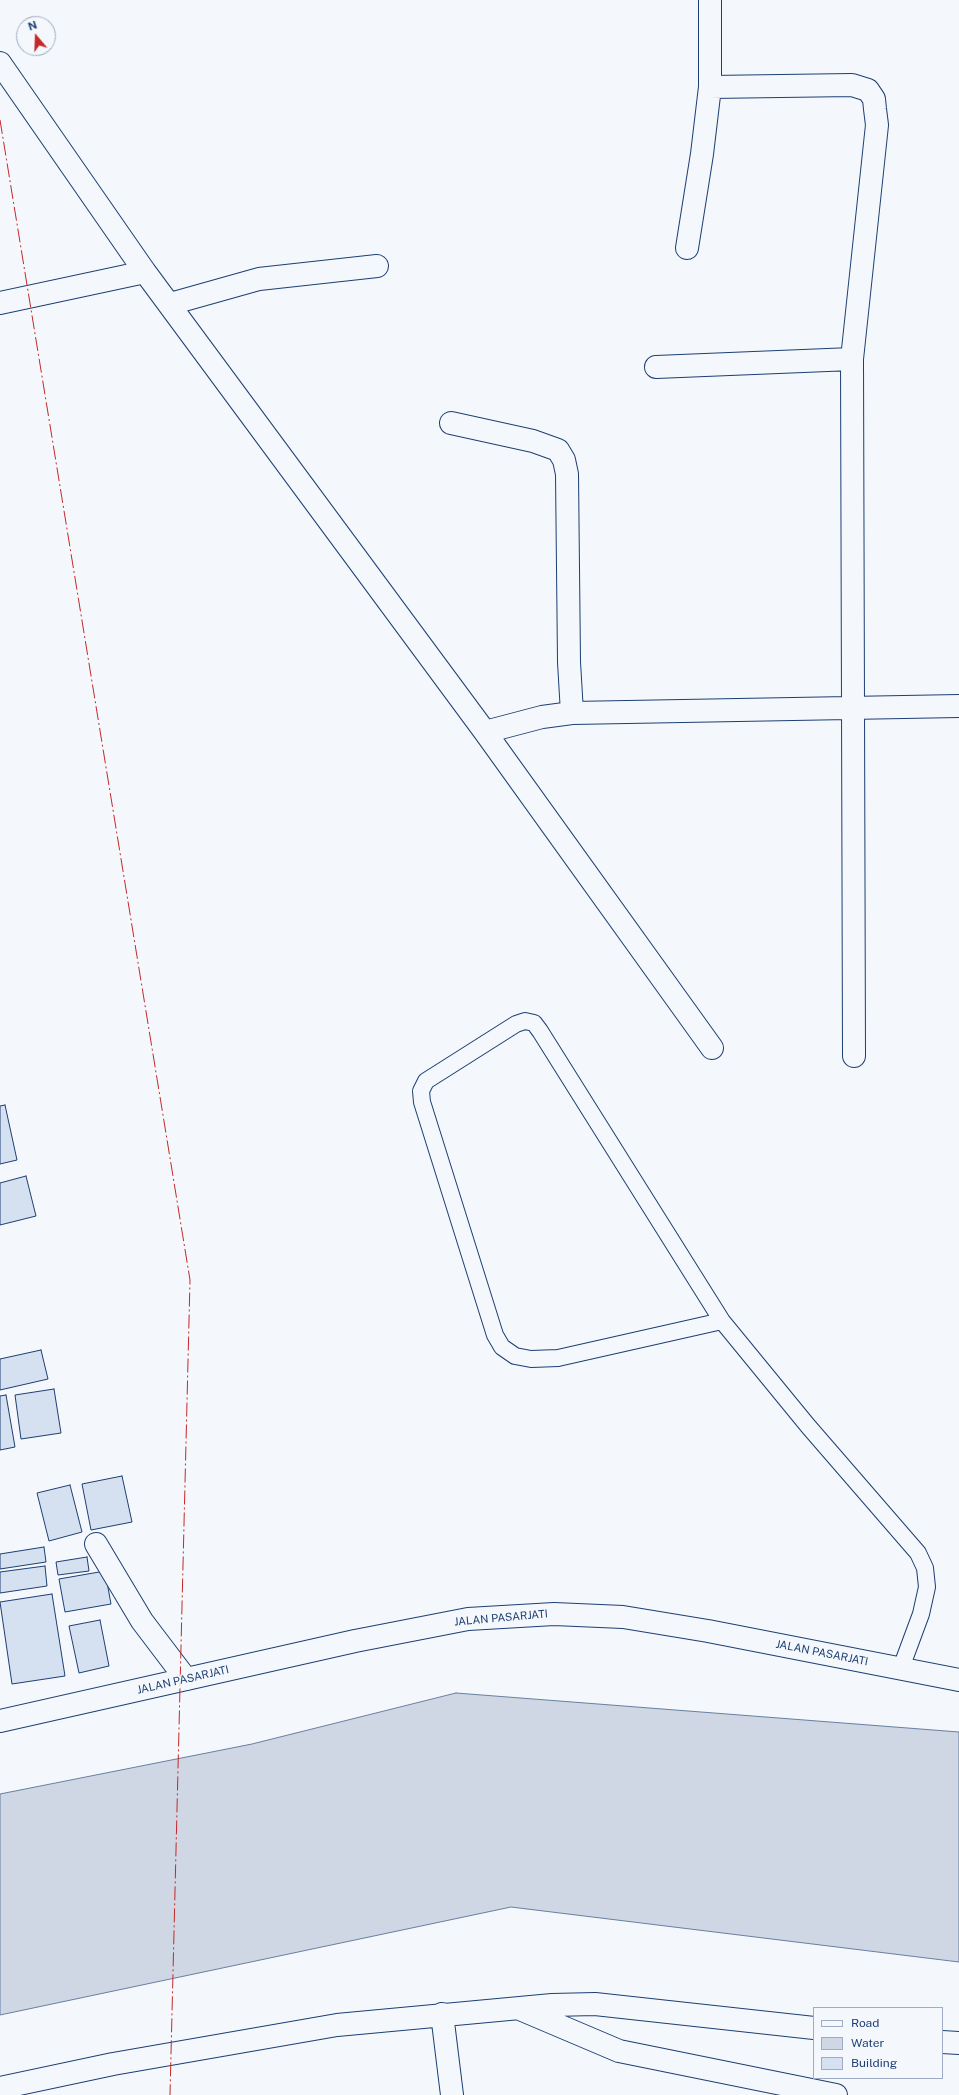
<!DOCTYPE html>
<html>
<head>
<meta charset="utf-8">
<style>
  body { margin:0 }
  #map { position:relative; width:959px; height:2095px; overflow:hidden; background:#f4f7fb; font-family:"Public Sans",sans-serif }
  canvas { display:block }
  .legend { position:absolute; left:813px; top:2007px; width:130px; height:72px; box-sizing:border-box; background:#f4f7fb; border:1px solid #9eadc5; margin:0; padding:5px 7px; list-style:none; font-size:12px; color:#1d3f73 }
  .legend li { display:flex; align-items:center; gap:8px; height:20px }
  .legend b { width:20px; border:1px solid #9eadc5 }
  .north { position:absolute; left:16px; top:16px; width:40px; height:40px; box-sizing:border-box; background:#f4f7fb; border:1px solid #9eadc5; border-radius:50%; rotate:341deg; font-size:11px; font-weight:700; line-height:16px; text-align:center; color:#1d3f73 }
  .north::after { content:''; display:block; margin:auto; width:14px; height:18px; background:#c62828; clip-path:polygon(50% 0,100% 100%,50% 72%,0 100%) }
</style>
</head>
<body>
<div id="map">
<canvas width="959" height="2095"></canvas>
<ul class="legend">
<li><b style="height:5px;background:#f4f7fb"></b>Road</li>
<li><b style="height:11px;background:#cfd7e4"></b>Water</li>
<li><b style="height:11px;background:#d5e0f0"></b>Building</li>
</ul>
<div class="north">N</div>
</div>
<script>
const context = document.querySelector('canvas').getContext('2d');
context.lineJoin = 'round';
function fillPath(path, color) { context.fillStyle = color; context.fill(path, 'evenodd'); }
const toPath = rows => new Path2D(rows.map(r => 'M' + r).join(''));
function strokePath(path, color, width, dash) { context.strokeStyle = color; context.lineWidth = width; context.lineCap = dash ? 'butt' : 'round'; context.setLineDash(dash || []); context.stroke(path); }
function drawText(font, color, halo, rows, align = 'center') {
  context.font = font + ' "Public Sans",sans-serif'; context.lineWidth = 3; context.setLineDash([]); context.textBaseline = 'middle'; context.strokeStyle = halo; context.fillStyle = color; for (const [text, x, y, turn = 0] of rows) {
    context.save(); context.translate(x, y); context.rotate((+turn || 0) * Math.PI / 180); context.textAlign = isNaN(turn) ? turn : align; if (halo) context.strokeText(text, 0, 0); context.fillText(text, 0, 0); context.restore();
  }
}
const water = toPath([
  [456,1693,959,1732,959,1962,511,1907,0,2015,0,1794,252,1744,456,1693]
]);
const building = toPath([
  [5,1105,17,1160,0,1164,0,1106,5,1105],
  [26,1176,36,1216,0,1225,0,1183,26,1176],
  [41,1350,48,1379,0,1390,0,1359,41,1350],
  [54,1389,61,1433,21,1439,15,1395,54,1389],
  [6,1395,15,1447,0,1450,0,1396,6,1395],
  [122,1476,132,1522,91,1530,82,1484,122,1476],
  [70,1485,82,1532,49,1541,37,1493,70,1485],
  [44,1547,46,1562,0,1569,0,1554,44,1547],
  [87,1557,89,1571,58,1575,56,1562,87,1557],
  [45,1566,47,1586,0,1593,0,1572,45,1566],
  [105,1571,111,1604,65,1612,59,1579,105,1571],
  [52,1594,65,1676,12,1684,0,1602,52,1594],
  [100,1620,109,1666,79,1673,69,1626,100,1620]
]);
const service = toPath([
  [722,1321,558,1358,531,1359,515,1356,502,1347,495,1335,422,1102,421,1091,426,1081,516,1024,525,1021,534,1023,540,1031,722,1321,808,1426,918,1553,925,1568,927,1587,921,1614,901,1668]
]);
const minor = toPath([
  [0,63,145,272,485,732,712,1048],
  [710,87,852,85,868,90,874,99,875,109,877,125,852,359,854,1056],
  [687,248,702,154,710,87,710,0],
  [0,303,145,272],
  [170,304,259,279,377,266],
  [656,367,852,359],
  [451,423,533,441,558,450,564,460,567,474,569,662,572,713],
  [485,732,542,717,572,713,959,706],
  [96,1544,142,1621,186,1679],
  [520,2009,619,2051,836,2095],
  [442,2014,452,2095],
  [942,2042,959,2043],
  [0,2088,113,2064,337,2025,552,2005,595,2004,814,2028]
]);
const secondary = toPath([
  [0,1721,355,1641,468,1619,554,1614,623,1617,708,1631,959,1680]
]);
const power = toPath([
  [0,120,190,1280,170,2095]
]);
const streetNames = [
  ["JALAN PASARJATI",501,1618,-5],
  ["JALAN PASARJATI",822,1653,11],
  ["JALAN PASARJATI",183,1680,-13]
];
fillPath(water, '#cfd7e4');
strokePath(water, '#687fa3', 1);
fillPath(building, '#d5e0f0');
strokePath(building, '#1d3f73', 1);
strokePath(service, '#1d3f73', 18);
strokePath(minor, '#1d3f73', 24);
strokePath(secondary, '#1d3f73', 24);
strokePath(service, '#f4f7fb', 16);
strokePath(minor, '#f4f7fb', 22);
strokePath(secondary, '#f4f7fb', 22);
strokePath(power, '#c62828', 1, [14, 3, 2, 3]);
drawText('11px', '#1d3f73', '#f4f7fb', streetNames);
</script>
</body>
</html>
